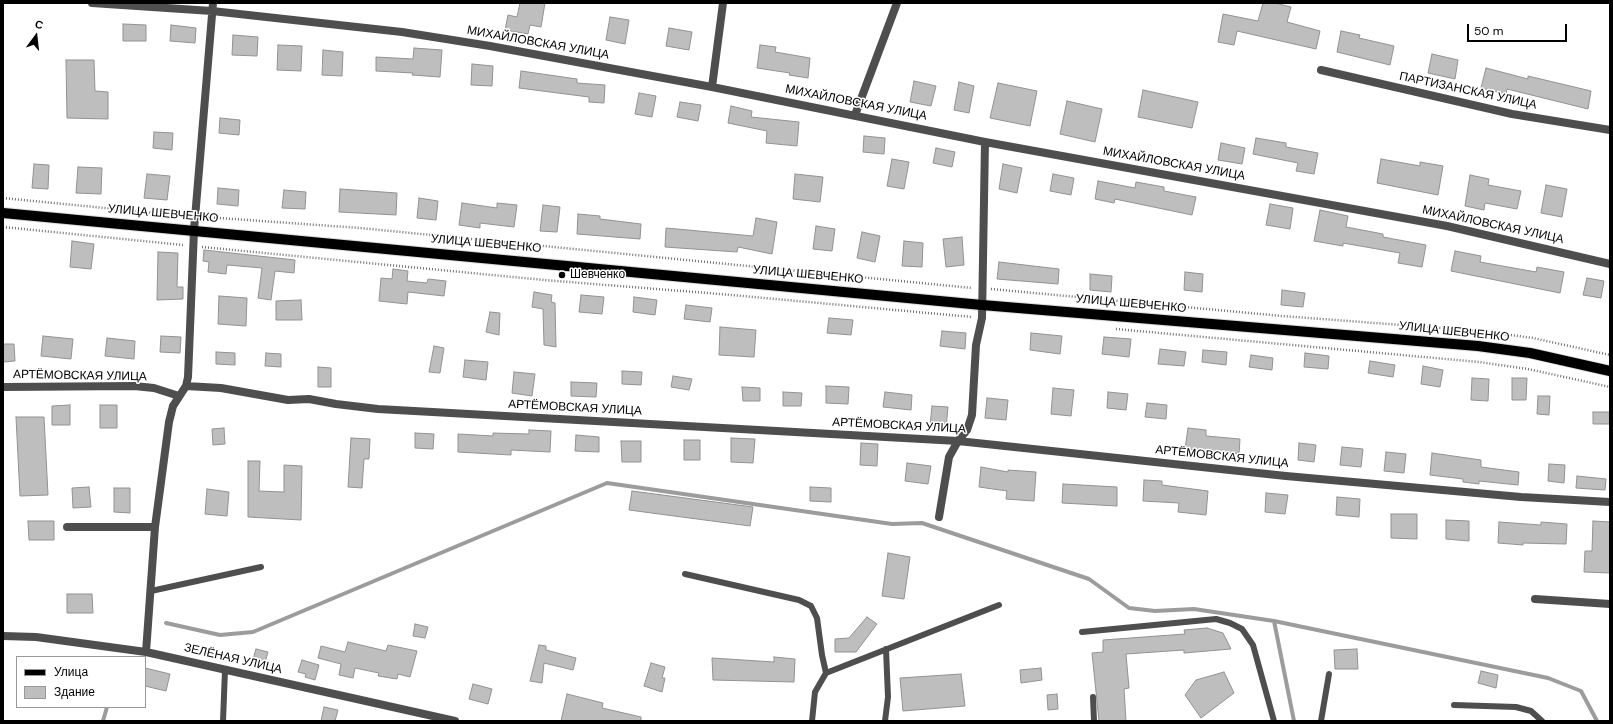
<!DOCTYPE html>
<html>
<head>
<meta charset="utf-8">
<style>
  body { margin:0 }
  #map { position:relative; width:1613px; height:724px; overflow:hidden; background:#fff; font-family:"DM Sans",sans-serif }
  canvas { display:block }
  .frame { position:absolute; inset:0; border:4px solid #000; pointer-events:none }
  .legend { position:absolute; left:16px; top:656px; width:130px; height:52px; box-sizing:border-box; background:#fff; border:1px solid #999; margin:0; padding:5px 7px; list-style:none; font-size:12px; color:#000 }
  .legend li { display:flex; align-items:center; gap:8px; height:20px }
  .legend b { width:20px; border:1px solid #999 }
  .north { position:absolute; left:16px; top:16px; width:40px; height:40px; -webkit-text-stroke:3px #fff; paint-order:stroke; rotate:15deg; font-size:11px; font-weight:700; line-height:16px; text-align:center; color:#000 }
  .north::after { content:''; display:block; margin:auto; width:14px; height:18px; background:#000; clip-path:polygon(50% 0,100% 100%,50% 72%,0 100%) }
  .scale { position:absolute; left:1467px; top:24px; width:100px; height:18px; box-sizing:border-box; border:2px solid #000; border-top:0; padding-left:5px; font-size:12px; line-height:14px; white-space:nowrap; color:#000; -webkit-text-stroke:3px #fff; paint-order:stroke }
</style>
</head>
<body>
<div id="map">
<canvas width="1613" height="724"></canvas>
<div class="frame"></div>
<ul class="legend">
<li><b style="height:5px;background:#000"></b>Улица</li>
<li><b style="height:11px;background:#bebebe"></b>Здание</li>
</ul>
<div class="north">С</div>
<div class="scale">50 m</div>
</div>
<script>
const context = document.querySelector('canvas').getContext('2d');
context.lineJoin = 'round';
const toPath = rows => new Path2D(rows.map(r => 'M' + r).join(''));
function strokePath(path, color, width, dash) { context.strokeStyle = color; context.lineWidth = width; context.lineCap = dash ? 'butt' : 'round'; context.setLineDash(dash || []); context.stroke(path); }
function fillPath(path, color) { context.fillStyle = color; context.fill(path, 'evenodd'); }
function drawText(font, color, halo, rows, align = 'center') {
  context.font = font + ' "DM Sans",sans-serif'; context.lineWidth = 3; context.setLineDash([]); context.textBaseline = 'middle'; context.strokeStyle = halo; context.fillStyle = color; for (const [text, x, y, turn = 0] of rows) {
    context.save(); context.translate(x, y); context.rotate((+turn || 0) * Math.PI / 180); context.textAlign = isNaN(turn) ? turn : align; if (halo) context.strokeText(text, 0, 0); context.fillText(text, 0, 0); context.restore();
  }
}
const stream = toPath([
  [1274,621,1294,721],
  [166,623,220,635,253,632,607,483,892,524,922,523,1089,579,1129,608,1155,611,1194,609,1274,621,1548,678,1581,691,1597,721],
  [103,721,107,707]
]);
const building = toPath([
  [520,3,545,3,541,27,530,25,528,34,505,30,508,15,517,17,520,3],
  [1263,3,1275,3,1291,7,1287,22,1320,31,1316,49,1237,31,1234,45,1218,42,1223,14,1258,21,1263,3],
  [610,17,629,20,625,44,606,40,610,17],
  [123,24,146,25,146,41,123,41,123,24],
  [171,25,196,28,195,43,170,41,171,25],
  [669,28,692,32,689,50,666,46,669,28],
  [1341,31,1360,35,1359,38,1394,46,1390,65,1337,52,1341,31],
  [233,35,258,37,257,56,232,55,233,35],
  [278,45,302,46,301,71,277,70,278,45],
  [760,45,776,47,775,52,810,58,808,78,789,75,790,73,757,68,760,45],
  [414,48,442,50,440,77,412,75,413,73,376,71,376,57,413,59,414,48],
  [323,50,343,52,342,76,322,75,323,50],
  [1432,54,1458,60,1455,79,1428,73,1432,54],
  [66,60,94,60,95,91,108,92,108,119,67,118,66,60],
  [472,64,493,66,492,86,471,85,472,64],
  [1486,68,1528,79,1528,76,1591,91,1588,109,1507,89,1506,94,1481,88,1486,68],
  [521,71,577,79,577,83,605,85,604,103,589,102,589,97,519,88,521,71],
  [914,81,936,86,931,106,910,102,914,81],
  [959,82,974,86,969,113,954,110,959,82],
  [998,83,1037,91,1030,126,990,118,998,83],
  [1143,90,1198,102,1192,128,1138,117,1143,90],
  [639,93,656,96,652,117,635,114,639,93],
  [1067,101,1102,109,1095,142,1060,134,1067,101],
  [680,102,701,105,698,121,677,117,680,102],
  [731,106,752,111,751,117,799,122,797,146,766,143,767,131,728,123,731,106],
  [220,118,240,120,239,135,219,133,220,118],
  [154,132,173,133,172,150,153,148,154,132],
  [864,136,885,138,884,154,863,152,864,136],
  [1256,138,1286,143,1286,147,1318,153,1314,174,1296,171,1298,163,1253,154,1256,138],
  [1221,143,1245,148,1242,164,1218,160,1221,143],
  [936,148,955,152,952,167,933,163,936,148],
  [892,159,909,162,904,189,887,186,892,159],
  [1381,159,1420,166,1420,162,1443,166,1438,195,1377,183,1381,159],
  [34,164,49,165,48,189,32,188,34,164],
  [1003,164,1022,168,1017,193,999,189,1003,164],
  [78,167,102,168,101,194,76,193,78,167],
  [147,174,170,176,167,200,144,198,147,174],
  [795,174,823,177,820,202,793,199,795,174],
  [1053,174,1074,178,1071,195,1050,191,1053,174],
  [1470,175,1489,179,1488,185,1521,191,1517,209,1485,203,1484,210,1465,206,1470,175],
  [1098,181,1135,188,1136,182,1164,187,1164,191,1196,197,1192,215,1115,199,1114,203,1095,199,1098,181],
  [1546,185,1567,189,1562,217,1541,213,1546,185],
  [218,188,239,190,238,206,217,204,218,188],
  [340,189,397,193,396,215,339,212,340,189],
  [284,190,306,192,305,209,282,208,284,190],
  [419,198,438,201,436,220,417,218,419,198],
  [462,203,497,208,497,203,517,205,514,227,480,223,480,228,459,225,462,203],
  [1270,204,1293,208,1290,229,1266,225,1270,204],
  [543,205,560,207,557,232,540,231,543,205],
  [1320,210,1348,216,1346,227,1383,234,1383,237,1426,245,1422,267,1398,263,1400,253,1343,243,1343,246,1314,241,1320,210],
  [578,214,600,216,600,219,641,224,640,239,577,234,578,214],
  [756,218,777,222,772,254,738,247,737,252,665,247,666,228,753,236,756,218],
  [816,226,835,229,832,251,813,249,816,226],
  [862,232,880,236,875,262,857,258,862,232],
  [962,237,964,265,946,267,943,239,962,237],
  [72,241,94,244,91,269,70,267,72,241],
  [904,241,923,243,922,267,902,266,904,241],
  [204,250,295,260,294,273,275,271,271,300,258,298,262,268,227,265,226,274,208,272,209,262,203,261,204,250],
  [1455,251,1481,256,1480,262,1536,272,1537,267,1564,272,1560,293,1451,271,1455,251],
  [158,252,178,253,177,287,183,287,183,299,157,300,158,252],
  [999,262,1059,269,1058,284,997,279,999,262],
  [393,269,408,271,407,281,427,283,428,279,446,281,444,296,408,292,407,304,379,301,381,278,392,279,393,269],
  [1185,272,1203,274,1202,292,1184,290,1185,272],
  [1090,274,1112,276,1111,292,1090,290,1090,274],
  [1587,278,1604,281,1601,298,1583,295,1587,278],
  [1282,290,1305,293,1303,307,1281,305,1282,290],
  [534,292,552,295,551,302,555,303,556,347,544,345,543,309,532,307,534,292],
  [581,295,604,297,602,314,579,312,581,295],
  [219,296,247,298,246,326,218,324,219,296],
  [634,297,657,300,655,315,633,312,634,297],
  [301,300,302,320,276,320,276,301,301,300],
  [686,305,712,308,710,322,684,319,686,305],
  [490,312,500,313,499,335,486,332,490,312],
  [829,318,853,320,851,335,827,333,829,318],
  [720,327,756,330,754,357,719,355,720,327],
  [942,331,966,333,965,349,940,346,942,331],
  [1031,333,1062,336,1060,354,1030,350,1031,333],
  [43,336,73,339,71,359,41,356,43,336],
  [161,336,181,337,180,353,160,352,161,336],
  [1104,337,1131,339,1129,357,1102,354,1104,337],
  [107,338,135,341,134,359,105,356,107,338],
  [3,344,14,344,15,361,3,362,3,344],
  [434,346,444,348,440,373,429,372,434,346],
  [1160,349,1186,352,1184,366,1158,364,1160,349],
  [1203,350,1227,352,1226,365,1202,362,1203,350],
  [216,352,235,353,235,365,216,364,216,352],
  [266,353,281,354,281,367,265,366,266,353],
  [1305,353,1329,356,1328,369,1304,367,1305,353],
  [1251,355,1273,358,1272,370,1249,367,1251,355],
  [465,360,488,362,486,380,463,377,465,360],
  [1370,361,1395,365,1393,377,1368,373,1370,361],
  [1423,366,1443,370,1440,387,1421,384,1423,366],
  [318,367,331,368,331,387,318,387,318,367],
  [622,371,642,372,641,385,622,384,622,371],
  [514,372,535,374,532,396,512,393,514,372],
  [673,376,692,379,689,390,671,387,673,376],
  [1472,378,1489,379,1488,401,1471,400,1472,378],
  [1512,378,1527,378,1526,400,1512,400,1512,378],
  [571,382,597,383,596,397,571,396,571,382],
  [826,386,849,387,848,404,826,403,826,386],
  [742,387,760,388,760,401,743,401,742,387],
  [1053,388,1074,390,1071,416,1051,414,1053,388],
  [783,392,802,393,801,406,783,406,783,392],
  [885,392,912,395,911,410,883,407,885,392],
  [1108,392,1128,394,1126,410,1107,408,1108,392],
  [1538,396,1550,396,1549,415,1537,414,1538,396],
  [987,398,1008,400,1006,420,985,418,987,398],
  [1147,403,1167,405,1166,419,1145,417,1147,403],
  [70,405,70,425,52,425,52,406,70,405],
  [100,405,117,405,117,428,100,428,100,405],
  [932,406,948,407,946,428,930,426,932,406],
  [1593,412,1610,412,1610,424,1593,424,1593,412],
  [16,417,44,417,48,495,20,496,16,417],
  [224,428,225,444,213,445,212,429,224,428],
  [1188,428,1206,430,1206,436,1240,439,1239,454,1185,449,1188,428],
  [529,430,551,431,550,452,511,450,511,455,458,452,458,434,493,436,493,433,529,434,529,430],
  [415,433,434,434,433,449,415,448,415,433],
  [576,435,599,437,599,452,575,451,576,435],
  [351,438,370,439,369,459,364,459,362,488,348,487,351,438],
  [731,438,755,439,753,463,731,462,731,438],
  [684,440,700,440,700,460,684,460,684,440],
  [621,441,641,441,641,462,622,462,621,441],
  [861,443,878,444,877,466,860,465,861,443],
  [1299,443,1316,445,1314,462,1298,460,1299,443],
  [1342,447,1363,449,1361,467,1340,465,1342,447],
  [1386,452,1406,454,1404,473,1384,471,1386,452],
  [1432,453,1481,460,1481,467,1519,472,1518,485,1479,481,1479,484,1463,482,1463,479,1430,475,1432,453],
  [248,461,260,461,259,491,284,492,284,465,302,466,301,520,248,517,248,461],
  [907,463,931,466,928,484,905,481,907,463],
  [1549,464,1565,465,1564,483,1548,481,1549,464],
  [981,467,1008,472,1008,470,1036,472,1034,501,1006,499,1007,491,979,487,981,467],
  [1577,476,1606,479,1605,490,1576,488,1577,476],
  [1144,480,1162,481,1162,485,1208,491,1206,515,1178,512,1179,503,1143,501,1144,480],
  [1063,484,1117,487,1117,506,1062,503,1063,484],
  [89,487,91,507,73,508,72,488,89,487],
  [810,487,831,488,831,502,810,501,810,487],
  [114,488,130,488,130,513,114,512,114,488],
  [207,489,229,492,227,516,205,514,207,489],
  [632,491,753,507,750,526,629,510,632,491],
  [1266,493,1288,495,1285,514,1265,512,1266,493],
  [1337,497,1360,499,1359,517,1336,515,1337,497],
  [1391,514,1417,514,1417,539,1391,538,1391,514],
  [1446,520,1469,521,1469,541,1446,539,1446,520],
  [28,521,54,521,54,540,29,540,28,521],
  [1593,521,1610,522,1610,573,1584,572,1585,551,1592,551,1593,521],
  [1499,522,1541,525,1541,522,1567,524,1566,544,1523,543,1523,545,1498,543,1499,522],
  [888,553,910,557,904,599,882,596,888,553],
  [67,594,92,594,93,613,67,613,67,594],
  [867,617,877,624,856,652,835,652,835,639,849,638,867,617],
  [415,624,428,627,425,638,413,636,415,624],
  [1207,628,1223,633,1231,649,1184,653,1184,650,1126,654,1129,688,1124,689,1126,721,1099,721,1092,653,1103,652,1103,640,1185,634,1184,630,1207,628],
  [348,642,386,651,388,645,417,651,410,677,398,674,397,679,378,676,379,673,355,668,353,678,339,675,341,664,318,658,321,646,345,652,348,642],
  [539,645,546,646,546,650,576,658,573,670,544,663,542,683,530,681,539,645],
  [256,649,268,652,264,666,252,663,256,649],
  [1357,649,1358,669,1335,669,1334,650,1357,649],
  [774,657,795,659,794,682,713,680,712,658,774,662,774,657],
  [302,660,319,665,315,680,305,677,306,674,298,672,302,660],
  [651,663,665,667,662,678,665,678,662,692,644,686,651,663],
  [145,668,170,674,166,691,145,686,145,668],
  [1041,668,1042,680,1021,683,1020,670,1041,668],
  [1481,671,1498,675,1496,688,1478,683,1481,671],
  [1224,672,1234,693,1201,718,1185,695,1196,680,1224,672],
  [961,674,965,706,903,711,900,678,961,674],
  [473,684,492,689,488,704,469,699,473,684],
  [567,694,603,703,602,708,641,717,641,721,561,721,567,694],
  [1057,694,1058,709,1048,710,1047,695,1057,694],
  [324,707,338,710,335,721,321,721,324,707]
]);
const path = toPath([
  [3,198,186,216],
  [205,217,360,228,972,288],
  [3,227,183,245],
  [202,247,544,280,732,295,972,317],
  [991,289,1282,316,1481,331,1533,338,1610,355],
  [1116,329,1479,362,1528,369,1610,387]
]);
const lane = toPath([
  [685,574,799,600,811,606,817,618,822,655,826,673],
  [151,591,261,567],
  [1082,632,1216,619,1230,623,1242,629,1253,645,1274,721],
  [1093,697,1094,721],
  [1454,705,1516,707,1531,711,1542,721],
  [223,721,225,670],
  [812,721,815,692,826,673,999,605],
  [885,721,888,697,886,649],
  [1321,721,1329,674]
]);
const street = toPath([
  [92,3,212,11,402,32,490,46,712,87,985,142,1447,226,1610,264],
  [1321,70,1512,114,1610,130],
  [712,87,723,3],
  [855,115,897,3],
  [186,386,221,388,288,400,309,399,336,404,378,409,958,441,1286,476,1521,497,1610,502],
  [3,387,134,386,154,388,179,396],
  [939,517,949,457,958,441,967,430,972,415,976,345,982,318,985,142],
  [67,527,155,527],
  [1535,599,1610,604],
  [3,636,36,637,146,652,455,721],
  [146,652,155,527,169,422,173,406,186,386,188,377,194,230,213,3]
]);
const primary = toPath([
  [3,213,982,305,1478,346,1530,353,1610,371]
]);
const markers = [
  [562,275,4,"#000"]
];
const streetNames = [
  ["МИХАЙЛОВСКАЯ УЛИЦА",538,43,10],
  ["ПАРТИЗАНСКАЯ УЛИЦА",1468,91,12],
  ["МИХАЙЛОВСКАЯ УЛИЦА",856,103,11],
  ["МИХАЙЛОВСКАЯ УЛИЦА",1174,164,10],
  ["УЛИЦА ШЕВЧЕНКО",163,214,5],
  ["МИХАЙЛОВСКАЯ УЛИЦА",1493,225,12],
  ["УЛИЦА ШЕВЧЕНКО",486,244,5],
  ["УЛИЦА ШЕВЧЕНКО",808,275,5],
  ["УЛИЦА ШЕВЧЕНКО",1131,304,5],
  ["УЛИЦА ШЕВЧЕНКО",1454,332,6],
  ["АРТЁМОВСКАЯ УЛИЦА",80,376,1],
  ["АРТЁМОВСКАЯ УЛИЦА",575,408,3],
  ["АРТЁМОВСКАЯ УЛИЦА",899,426,3],
  ["АРТЁМОВСКАЯ УЛИЦА",1222,457,6],
  ["ЗЕЛЁНАЯ УЛИЦА",233,659,13]
];
const poiNames = [
  ["Шевченко",570,275]
];
strokePath(stream, '#9c9c9c', 4);
fillPath(building, '#bebebe');
strokePath(building, '#929292', 1);
strokePath(primary, '#dbdbdb', 12);
strokePath(path, '#707070', 2.5, [1, 2]);
strokePath(lane, '#4e4e4e', 6);
strokePath(street, '#4e4e4e', 8);
strokePath(primary, '#000', 10);
for (const [x, y, r, color] of markers) { const dot = new Path2D(); dot.arc(x, y, r, 0, 2 * Math.PI); context.fillStyle = color; context.fill(dot); strokePath(dot, '#fff', 1.5); }
drawText('12px', '#000', '#fff', streetNames);
drawText('12px', '#000', '#fff', poiNames, 'left');
</script>
</body>
</html>
